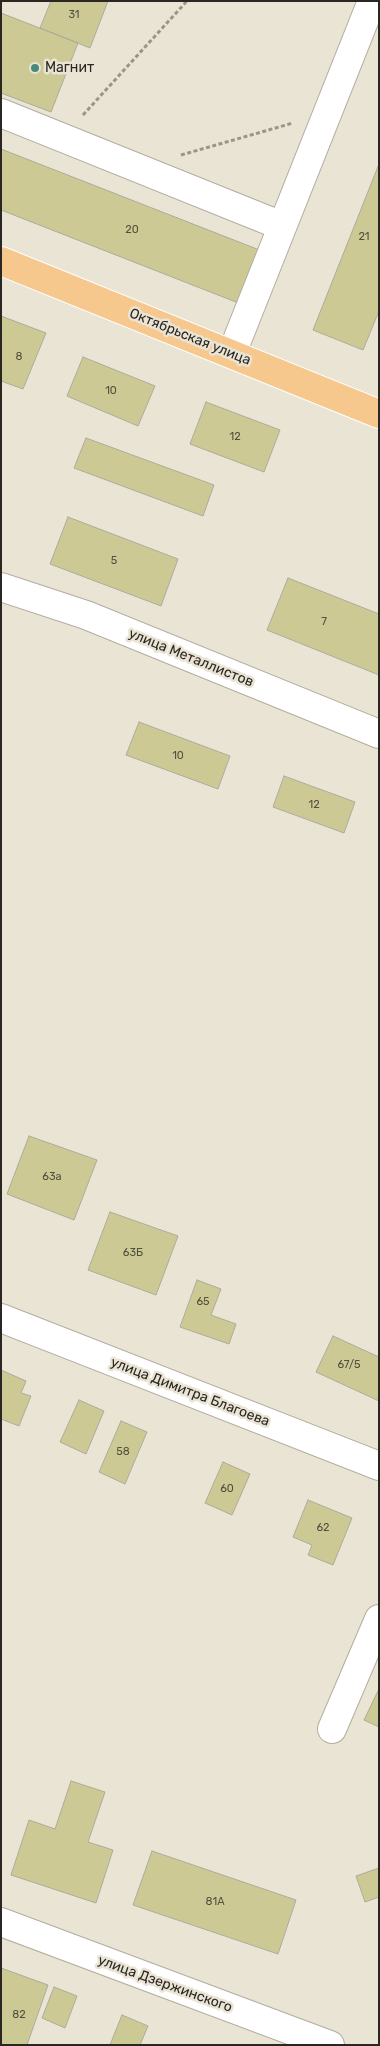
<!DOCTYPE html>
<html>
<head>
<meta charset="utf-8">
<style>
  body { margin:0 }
  #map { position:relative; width:380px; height:2046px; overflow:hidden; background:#eae4d5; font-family:Rubik,sans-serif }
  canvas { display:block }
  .frame { position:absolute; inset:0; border:2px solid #2a2722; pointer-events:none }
</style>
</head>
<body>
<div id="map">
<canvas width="380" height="2046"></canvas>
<div class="frame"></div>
</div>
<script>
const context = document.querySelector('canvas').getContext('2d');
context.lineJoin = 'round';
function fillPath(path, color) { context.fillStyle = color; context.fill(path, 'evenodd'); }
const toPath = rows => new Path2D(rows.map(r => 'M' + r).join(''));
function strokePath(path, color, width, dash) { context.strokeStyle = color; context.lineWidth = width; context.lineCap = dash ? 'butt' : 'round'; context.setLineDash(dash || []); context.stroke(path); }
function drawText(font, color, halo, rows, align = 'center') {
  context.font = font + ' Rubik,sans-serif'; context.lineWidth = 5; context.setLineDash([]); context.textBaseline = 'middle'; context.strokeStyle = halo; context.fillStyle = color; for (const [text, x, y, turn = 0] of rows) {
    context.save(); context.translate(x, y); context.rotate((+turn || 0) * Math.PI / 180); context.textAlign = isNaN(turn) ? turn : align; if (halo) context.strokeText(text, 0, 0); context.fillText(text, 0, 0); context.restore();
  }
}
const building = toPath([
  [51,1,108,1,90,48,40,28,51,1],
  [1,13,78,43,51,112,1,93,1,13],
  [1,149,262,251,241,304,1,210,1,149],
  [379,164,379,311,363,350,313,330,379,164],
  [1,316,46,333,23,389,1,381,1,316],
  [83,357,155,386,138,426,67,396,83,357],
  [206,402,280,430,264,472,190,444,206,402],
  [86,438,214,485,203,516,74,468,86,438],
  [68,517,178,559,161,606,50,564,68,517],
  [288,578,379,614,379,675,267,630,288,578],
  [139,722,230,756,218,789,126,755,139,722],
  [284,776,355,802,344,833,273,807,284,776],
  [29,1136,97,1160,74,1220,7,1194,29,1136],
  [110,1212,178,1236,156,1295,88,1270,110,1212],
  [197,1280,221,1289,211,1315,236,1324,229,1344,180,1327,197,1280],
  [333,1336,379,1357,379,1401,316,1372,333,1336],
  [1,1370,26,1381,21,1393,31,1396,19,1426,1,1419,1,1370],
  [79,1400,104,1411,86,1454,60,1442,79,1400],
  [121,1421,147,1432,125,1484,99,1472,121,1421],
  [223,1462,250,1474,232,1515,205,1503,223,1462],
  [308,1500,352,1518,333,1565,308,1555,312,1545,293,1537,308,1500],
  [378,1691,379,1692,379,1727,364,1720,378,1691],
  [71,1781,105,1792,88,1842,113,1850,96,1903,11,1875,29,1820,55,1829,71,1781],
  [152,1851,296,1900,278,1954,133,1905,152,1851],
  [379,1868,379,1897,365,1902,356,1876,379,1868],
  [1,1968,48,1985,27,2045,1,2045,1,1968],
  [54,1987,77,1996,65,2028,42,2018,54,1987],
  [122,2015,148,2026,140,2045,110,2045,122,2015]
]);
const path = toPath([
  [83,115,187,1],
  [181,155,293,123]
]);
const minor = toPath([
  [1,113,282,226],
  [232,353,372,1],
  [1,587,86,615,379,734],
  [1,1318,379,1466],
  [332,1729,379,1619],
  [1,1922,330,2045]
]);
const major = toPath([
  [1,261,379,414]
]);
const markers = [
  [35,68,5,"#47897b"]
];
const numberNames = [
  ["31",74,15],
  ["20",132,230],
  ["21",364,237],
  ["8",19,357],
  ["10",111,391],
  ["12",235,437],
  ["5",114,561],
  ["7",324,622],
  ["10",178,756],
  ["12",314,805],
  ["63а",52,1177],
  ["63Б",133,1253],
  ["65",203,1302],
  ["67/5",349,1365],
  ["58",123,1452],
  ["60",227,1489],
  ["62",323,1528],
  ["81А",215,1902],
  ["82",19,2015]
];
const poiNames = [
  ["Магнит",45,68]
];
const streetNames = [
  ["Октябрьская улица",190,337,22],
  ["улица Металлистов",191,658,22],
  ["улица Димитра Благоева",190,1392,21],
  ["улица Дзержинского",165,1984,20]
];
fillPath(building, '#ccc994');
strokePath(building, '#acab9c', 1);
strokePath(minor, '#b3ad9f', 30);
strokePath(major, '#fff', 30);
strokePath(path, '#9a958b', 3, [4, 2.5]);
strokePath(minor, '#fff', 28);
strokePath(major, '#f7c88e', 28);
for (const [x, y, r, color] of markers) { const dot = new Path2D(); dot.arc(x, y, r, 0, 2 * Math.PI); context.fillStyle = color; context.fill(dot); strokePath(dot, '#eae4d5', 2); }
drawText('11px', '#52503e', null, numberNames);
drawText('14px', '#2a2722', '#eae4d5', poiNames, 'left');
drawText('14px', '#2a2722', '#eae4d5', streetNames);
</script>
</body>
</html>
